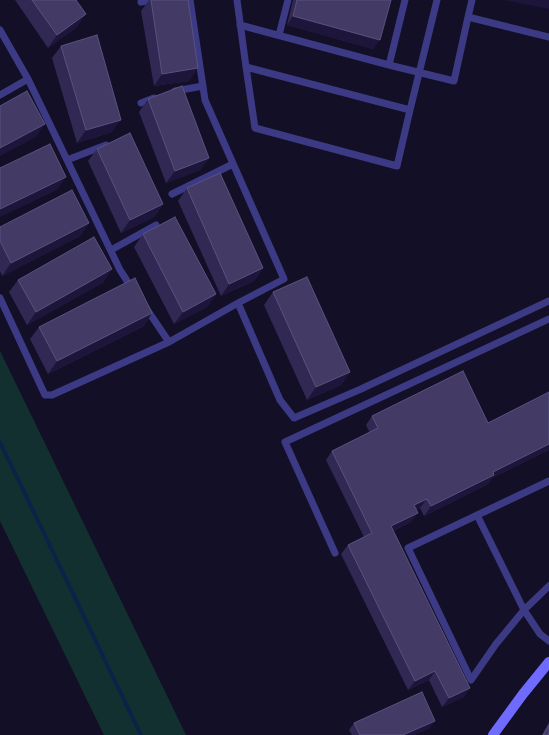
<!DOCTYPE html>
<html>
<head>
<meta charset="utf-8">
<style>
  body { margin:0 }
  canvas { display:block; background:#130f26 }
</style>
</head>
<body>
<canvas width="549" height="735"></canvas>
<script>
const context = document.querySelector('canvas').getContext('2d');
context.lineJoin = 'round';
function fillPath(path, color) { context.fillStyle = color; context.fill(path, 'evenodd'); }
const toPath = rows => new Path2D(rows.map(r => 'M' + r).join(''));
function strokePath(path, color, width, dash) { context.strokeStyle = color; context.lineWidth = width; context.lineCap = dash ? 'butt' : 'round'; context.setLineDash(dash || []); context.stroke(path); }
const green = toPath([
  [0,351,38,429,186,735,104,735,0,521]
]);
const stream = toPath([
  [0,442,141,735]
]);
const lane = toPath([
  [237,0,246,67,410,110,437,0],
  [472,0,468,17,549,37],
  [141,2,152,0],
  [240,25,389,65,405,0],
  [0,30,28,79,120,270,133,290],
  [279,35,288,0],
  [389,65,454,81,468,17],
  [246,67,255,128,397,166,410,110],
  [175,91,203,86],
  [0,95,28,79],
  [141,103,154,98],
  [67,160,106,145],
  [172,194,233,164],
  [111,250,156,225],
  [0,298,45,395,52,395,169,342],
  [238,303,280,400,294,418,361,389,549,301],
  [146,308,169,342,238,303,284,279,205,100,190,0],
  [549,481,408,548,471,680,496,644,524,610,549,586],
  [477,515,524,610,540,634,549,641],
  [335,553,285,442,549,319]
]);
const secondary = toPath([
  [493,735,523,694,549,662]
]);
const wall = toPath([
  [15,0,76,0,77,27,48,48],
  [149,0,188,0,189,81,154,86,141,11],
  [293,0,391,0,373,49,287,25],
  [61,46,112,132,77,143,52,58],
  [148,99,209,158,200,170,166,183,139,112],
  [97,149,163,204,154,217,121,233,88,161],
  [187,188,263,268,254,281,221,296,178,201],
  [89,223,80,236,2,276,0,271,0,227],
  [143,234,216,294,207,307,174,324,134,247],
  [18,280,104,282,27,325,9,292],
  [273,292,350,372,341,385,307,400,264,305],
  [152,313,144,326,48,374,30,339,39,327],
  [549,392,549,450,492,478,488,484,424,516,420,508,416,510,411,522,393,531,464,697,442,707,429,680,408,690,341,554,348,545,364,537,326,460,332,451,370,433,366,425,372,416,488,423],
  [549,722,549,735,542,735],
  [354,723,430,728,414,735,352,735,349,730]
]);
const shadedWall = toPath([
  [504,0,549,0,549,9],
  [86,14,77,27,48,48,57,35],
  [293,16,380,40,373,49,287,25],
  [198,68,189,81,154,86,162,74],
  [121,120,112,132,77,143,86,130],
  [45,124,36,137,0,156,0,148],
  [209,158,200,170,166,183,175,171],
  [66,177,57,190,0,217,0,209],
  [163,204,154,217,121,233,130,220],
  [89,223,80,236,2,276,11,263],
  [263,268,254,281,221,296,229,284],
  [112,269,104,282,27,325,36,312],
  [216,294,207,307,174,324,183,312],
  [152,313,144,326,48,374,57,361],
  [350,372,341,385,307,400,316,387],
  [549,444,549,450,492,478,488,484,424,516,431,506,493,472],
  [427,499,420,508,408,515,414,505],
  [418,513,411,522,384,535,391,526],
  [435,671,429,680,408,690,415,681],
  [470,688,464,697,442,707,449,698],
  [435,721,430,728,414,735,403,735]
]);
const building = toPath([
  [32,0,76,0,86,14,57,35,32,0],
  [151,0,188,0,198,68,162,74,151,0],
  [297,0,391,0,380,40,293,16,297,0],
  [97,35,121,120,86,130,61,46,97,35],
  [182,86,209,158,175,171,148,99,182,86],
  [27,91,45,124,0,148,0,106,27,91],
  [130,133,163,204,130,220,97,149,130,133],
  [50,144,66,177,0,209,0,168,50,144],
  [220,173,263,268,229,284,187,188,220,173],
  [72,190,89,223,11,263,0,241,0,227,72,190],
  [175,217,216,294,183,312,143,234,175,217],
  [94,237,112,269,36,312,18,280,94,237],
  [307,277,350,372,316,387,273,292,307,277],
  [135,278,152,313,57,361,39,327,135,278],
  [463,371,488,423,549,392,549,444,493,472,494,475,431,506,427,499,414,505,418,513,391,526,470,688,449,698,435,671,415,681,348,545,372,533,332,451,378,428,372,416,463,371],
  [422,692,435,721,403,735,360,735,354,723,422,692],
  [549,725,549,735,543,735,549,725]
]);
fillPath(green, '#12302f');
strokePath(stream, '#0c2248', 4);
strokePath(lane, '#3d3a85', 7);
strokePath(secondary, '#6f6bff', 10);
fillPath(wall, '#312854');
fillPath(shadedWall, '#1d163a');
fillPath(building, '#433a66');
strokePath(building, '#5a527e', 1);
</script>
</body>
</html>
